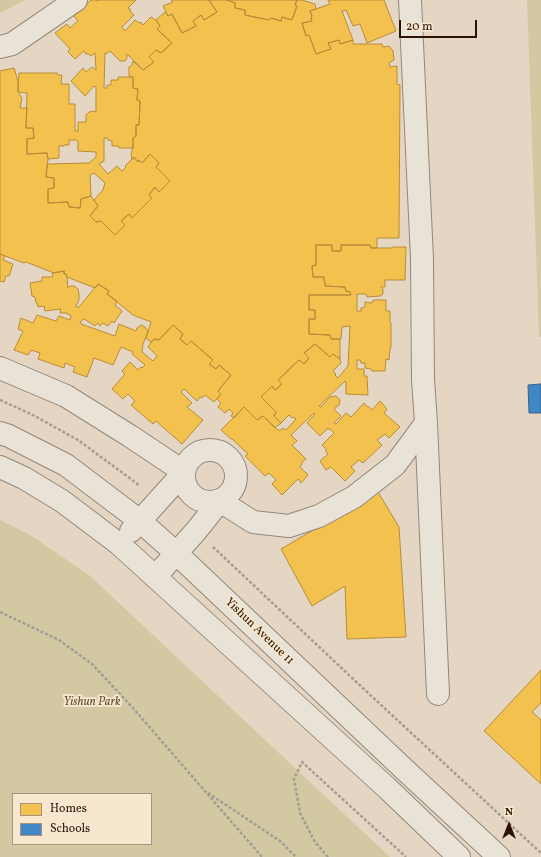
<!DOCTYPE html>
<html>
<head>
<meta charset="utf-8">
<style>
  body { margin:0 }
  #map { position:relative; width:541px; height:857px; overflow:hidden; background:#e4d6c2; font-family:Vollkorn,serif }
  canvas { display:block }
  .legend { position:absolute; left:12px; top:793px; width:140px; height:52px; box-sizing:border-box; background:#f7e7ce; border:1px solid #a7927d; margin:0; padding:5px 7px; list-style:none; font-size:12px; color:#2e1204 }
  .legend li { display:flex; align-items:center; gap:8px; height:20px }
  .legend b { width:20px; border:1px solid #a7927d }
  .north { position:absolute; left:489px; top:805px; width:40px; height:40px; -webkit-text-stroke:3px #f7e7ce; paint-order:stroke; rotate:0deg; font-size:11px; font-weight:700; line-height:16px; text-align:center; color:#2e1204 }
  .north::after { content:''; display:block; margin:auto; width:14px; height:18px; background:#2e1204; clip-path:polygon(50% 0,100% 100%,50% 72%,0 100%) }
  .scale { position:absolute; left:399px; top:20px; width:78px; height:18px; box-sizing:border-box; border:2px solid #2e1204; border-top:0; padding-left:5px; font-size:12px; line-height:14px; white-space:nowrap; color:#2e1204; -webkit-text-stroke:3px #f7e7ce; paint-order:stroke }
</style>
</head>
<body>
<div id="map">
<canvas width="541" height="857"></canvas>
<ul class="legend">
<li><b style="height:11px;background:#f2c14e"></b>Homes</li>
<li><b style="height:11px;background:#3f88c5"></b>Schools</li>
</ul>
<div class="north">N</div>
<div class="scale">20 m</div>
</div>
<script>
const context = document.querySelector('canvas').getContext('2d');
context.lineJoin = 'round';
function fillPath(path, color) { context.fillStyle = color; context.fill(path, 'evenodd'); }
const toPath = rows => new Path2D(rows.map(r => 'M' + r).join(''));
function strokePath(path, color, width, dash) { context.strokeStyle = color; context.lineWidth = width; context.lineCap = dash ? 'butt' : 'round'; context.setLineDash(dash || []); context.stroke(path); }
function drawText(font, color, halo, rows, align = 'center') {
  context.font = font + ' Vollkorn,serif'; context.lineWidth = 4; context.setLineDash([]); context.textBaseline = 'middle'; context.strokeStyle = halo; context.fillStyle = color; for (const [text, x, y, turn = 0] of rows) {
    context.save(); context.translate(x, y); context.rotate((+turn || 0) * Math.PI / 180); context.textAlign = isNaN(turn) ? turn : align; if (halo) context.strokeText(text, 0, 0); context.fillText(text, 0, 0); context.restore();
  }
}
const green = toPath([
  [0,0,25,0,0,13],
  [527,0,541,0,541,337,539,337],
  [0,520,30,535,89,575,390,857,0,857],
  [13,794,151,794,151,844,13,844]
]);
const homes = toPath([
  [91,0,96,0,97,1,99,0,136,0,128,8,130,9,130,11,134,15,122,27,125,31,135,20,139,23,141,22,143,25,151,17,156,20,160,26,157,29,172,43,161,53,156,50,149,57,154,62,143,70,127,54,127,58,125,61,120,61,110,51,106,54,105,53,104,88,107,88,107,85,111,85,111,80,118,80,118,77,133,77,133,88,138,89,137,100,140,101,139,125,136,125,136,136,133,138,133,148,119,148,118,146,112,146,112,141,108,140,107,138,104,138,104,161,99,164,108,174,117,166,122,171,126,167,125,166,134,157,137,161,140,161,142,163,150,154,159,163,156,167,170,181,159,192,155,187,149,195,152,198,132,218,129,214,121,221,125,225,115,235,101,221,96,222,90,216,98,206,94,200,103,190,105,183,94,173,90,175,91,196,81,199,80,208,69,207,68,202,48,203,48,189,54,188,54,178,46,177,47,164,89,163,96,157,96,152,78,151,78,142,76,140,69,140,69,145,64,145,64,146,59,146,59,158,48,159,47,153,27,154,27,139,34,138,33,128,26,128,27,93,18,92,19,73,57,73,58,75,62,75,61,84,69,84,69,104,75,104,75,131,78,131,78,122,86,122,86,115,89,112,94,111,96,112,96,87,94,86,85,96,71,81,83,68,86,72,92,67,96,70,95,53,91,56,88,54,86,54,84,51,75,59,68,52,70,49,55,33,67,24,70,28,78,21,74,16,91,0],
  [171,0,209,0,217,12,204,20,201,15,193,21,196,26,182,33,172,14,168,16,163,6,173,2,171,0],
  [209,0,227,0,235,3,235,8,245,10,245,15,269,20,271,18,281,21,282,17,292,20,297,6,295,5,297,0,302,0,315,4,316,9,310,11,312,16,311,18,312,21,302,23,306,36,309,35,316,54,331,49,328,43,339,40,340,44,353,40,353,44,382,44,383,47,389,46,393,51,394,60,389,63,390,67,397,66,397,84,400,85,399,238,377,238,377,248,371,248,370,245,341,245,341,251,332,251,332,245,316,245,316,265,312,266,313,277,324,277,324,281,325,282,325,286,345,287,346,291,350,292,351,295,309,295,309,310,315,310,315,319,309,319,309,334,330,335,331,339,340,339,340,359,333,354,330,357,315,344,304,353,309,358,304,364,299,360,278,380,282,384,275,390,272,386,261,397,276,412,274,416,281,423,275,428,263,416,257,420,244,407,234,418,231,416,233,413,229,409,225,413,218,407,221,403,217,399,221,394,218,391,231,375,219,365,216,369,209,364,213,360,191,341,187,345,180,339,183,334,173,325,159,340,155,339,151,342,146,338,151,322,133,315,107,294,109,291,98,284,95,288,67,277,66,274,64,274,64,271,54,273,26,262,24,263,0,254,0,71,14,68,18,81,18,92,22,98,20,108,27,108,26,128,33,128,34,138,27,139,27,154,47,153,48,159,46,177,54,178,54,188,48,189,48,203,68,202,69,207,80,208,81,199,91,196,98,206,90,216,96,222,101,221,115,235,125,225,121,221,129,214,132,218,152,198,149,195,155,187,159,192,170,181,156,167,159,163,150,154,142,163,140,161,137,161,134,157,132,160,131,153,133,148,133,138,136,136,136,125,139,125,140,101,137,100,138,89,133,88,133,77,129,76,129,67,132,65,133,61,143,70,154,62,149,57,156,50,161,53,172,43,157,29,160,26,156,20,165,12,168,16,172,14,182,33,196,26,193,21,201,15,204,20,217,12,209,0],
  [227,0,297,0,295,5,297,6,292,20,282,17,281,21,271,18,269,20,245,15,245,10,235,8,235,3,227,0],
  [328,0,384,0,396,31,367,43,360,24,353,26,346,10,342,11,353,40,340,44,339,40,328,43,331,49,316,54,309,35,306,36,302,23,312,21,311,18,312,16,310,11,330,4,328,0],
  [316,245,332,245,332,251,341,251,341,245,370,245,371,248,391,248,393,247,406,247,405,280,385,280,385,287,381,287,383,289,383,294,380,296,367,297,366,294,357,294,357,311,361,311,361,308,365,307,365,302,372,303,373,300,386,300,386,311,390,311,390,322,391,323,391,348,390,348,389,360,386,359,385,371,372,371,371,369,365,368,365,363,361,363,360,360,357,360,357,369,364,369,364,376,367,376,368,395,346,394,346,384,345,381,319,406,321,407,330,397,336,396,340,400,339,405,334,409,341,416,334,423,336,424,346,413,351,417,364,403,367,407,368,406,372,410,380,401,387,409,384,413,400,427,389,438,385,434,377,440,382,445,363,463,359,460,351,467,355,471,345,481,331,467,326,470,320,461,328,454,326,452,326,449,322,445,334,433,330,429,327,429,320,436,307,423,315,414,314,413,291,435,297,441,292,445,306,459,302,462,302,464,300,467,308,475,301,483,298,479,282,495,272,484,276,480,269,473,265,476,245,456,248,454,232,439,231,439,221,430,244,407,257,420,263,416,278,430,281,430,283,428,286,430,296,419,293,417,292,418,289,415,281,423,274,416,276,412,261,397,272,386,275,390,282,384,278,380,299,360,304,364,309,358,304,353,315,344,330,357,333,354,340,359,341,363,333,371,336,374,335,375,338,378,348,366,350,326,342,327,341,339,331,339,330,335,309,334,309,319,315,319,315,310,309,310,309,295,351,295,350,292,346,291,345,287,325,286,325,282,324,281,324,277,313,277,312,266,316,265,316,245],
  [0,254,5,256,3,260,13,264,9,276,6,276,4,282,0,281,0,254],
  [64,271,64,274,66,274,67,277,68,288,70,286,74,286,78,289,79,294,79,300,76,306,78,308,98,284,109,291,107,294,117,301,115,305,122,311,114,323,112,321,108,326,103,323,100,326,98,323,95,326,84,319,80,322,81,324,115,336,119,324,136,331,137,328,141,325,145,327,148,332,143,344,142,352,153,361,157,356,148,347,151,342,155,339,159,340,173,325,183,334,180,339,187,345,191,341,213,360,209,364,216,369,219,365,231,375,218,391,221,394,214,402,205,395,202,398,200,397,197,401,184,389,181,392,192,403,187,407,203,420,182,444,156,421,153,424,131,405,135,401,128,394,123,399,112,389,125,374,122,371,130,362,138,370,141,367,142,368,145,365,132,354,133,352,121,347,113,365,94,358,87,377,73,372,75,367,65,363,64,368,38,359,40,353,31,350,28,355,14,350,23,331,18,329,21,318,33,323,37,315,56,321,59,316,70,320,71,316,66,313,60,313,61,309,45,311,44,306,38,307,37,303,36,303,35,297,32,296,30,283,42,281,42,277,53,277,52,273,64,271],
  [378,492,399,527,406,637,347,639,345,586,312,606,281,549,378,492],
  [541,670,541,703,532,712,541,720,541,784,484,731,541,670]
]);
const schools = toPath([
  [541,384,541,413,529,413,528,385,541,384]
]);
const path = toPath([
  [0,400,31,414,78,440,139,485],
  [213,547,367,692,541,853],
  [0,612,59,640,92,664,133,708,262,857],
  [208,793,280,841,296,857],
  [328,857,315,842,300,813,294,779,302,762,406,857]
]);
const minor = toPath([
  [410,0,422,259,423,379,426,423,438,694],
  [0,47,12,44,76,0],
  [0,368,66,396,130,436,184,472,131,531],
  [0,433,9,436,66,465,140,521,176,553,405,770,499,857],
  '184 476a26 26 0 1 1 52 0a26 26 0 1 1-52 0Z',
  [0,467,24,478,62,501,119,544,387,788,459,857],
  [155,577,196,531,220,501,253,522,289,526,319,516,354,497,395,465,426,423]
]);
const streetNames = [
  ["Yishun Avenue 11",259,632,44]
];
const parkNames = [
  ["Yishun Park",92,703]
];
fillPath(green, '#d2c8a2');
fillPath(homes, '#f2c14e');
strokePath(homes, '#b78c38', 1);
fillPath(schools, '#3f88c5');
strokePath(schools, '#3a658b', 1);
strokePath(minor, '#93877a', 24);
strokePath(path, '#a49c93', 2.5, [3, 2]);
strokePath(minor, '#e9e2d7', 22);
drawText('12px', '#2e1204', '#f7e7ce', streetNames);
drawText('italic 12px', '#624e32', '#f7e7ce', parkNames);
</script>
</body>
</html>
